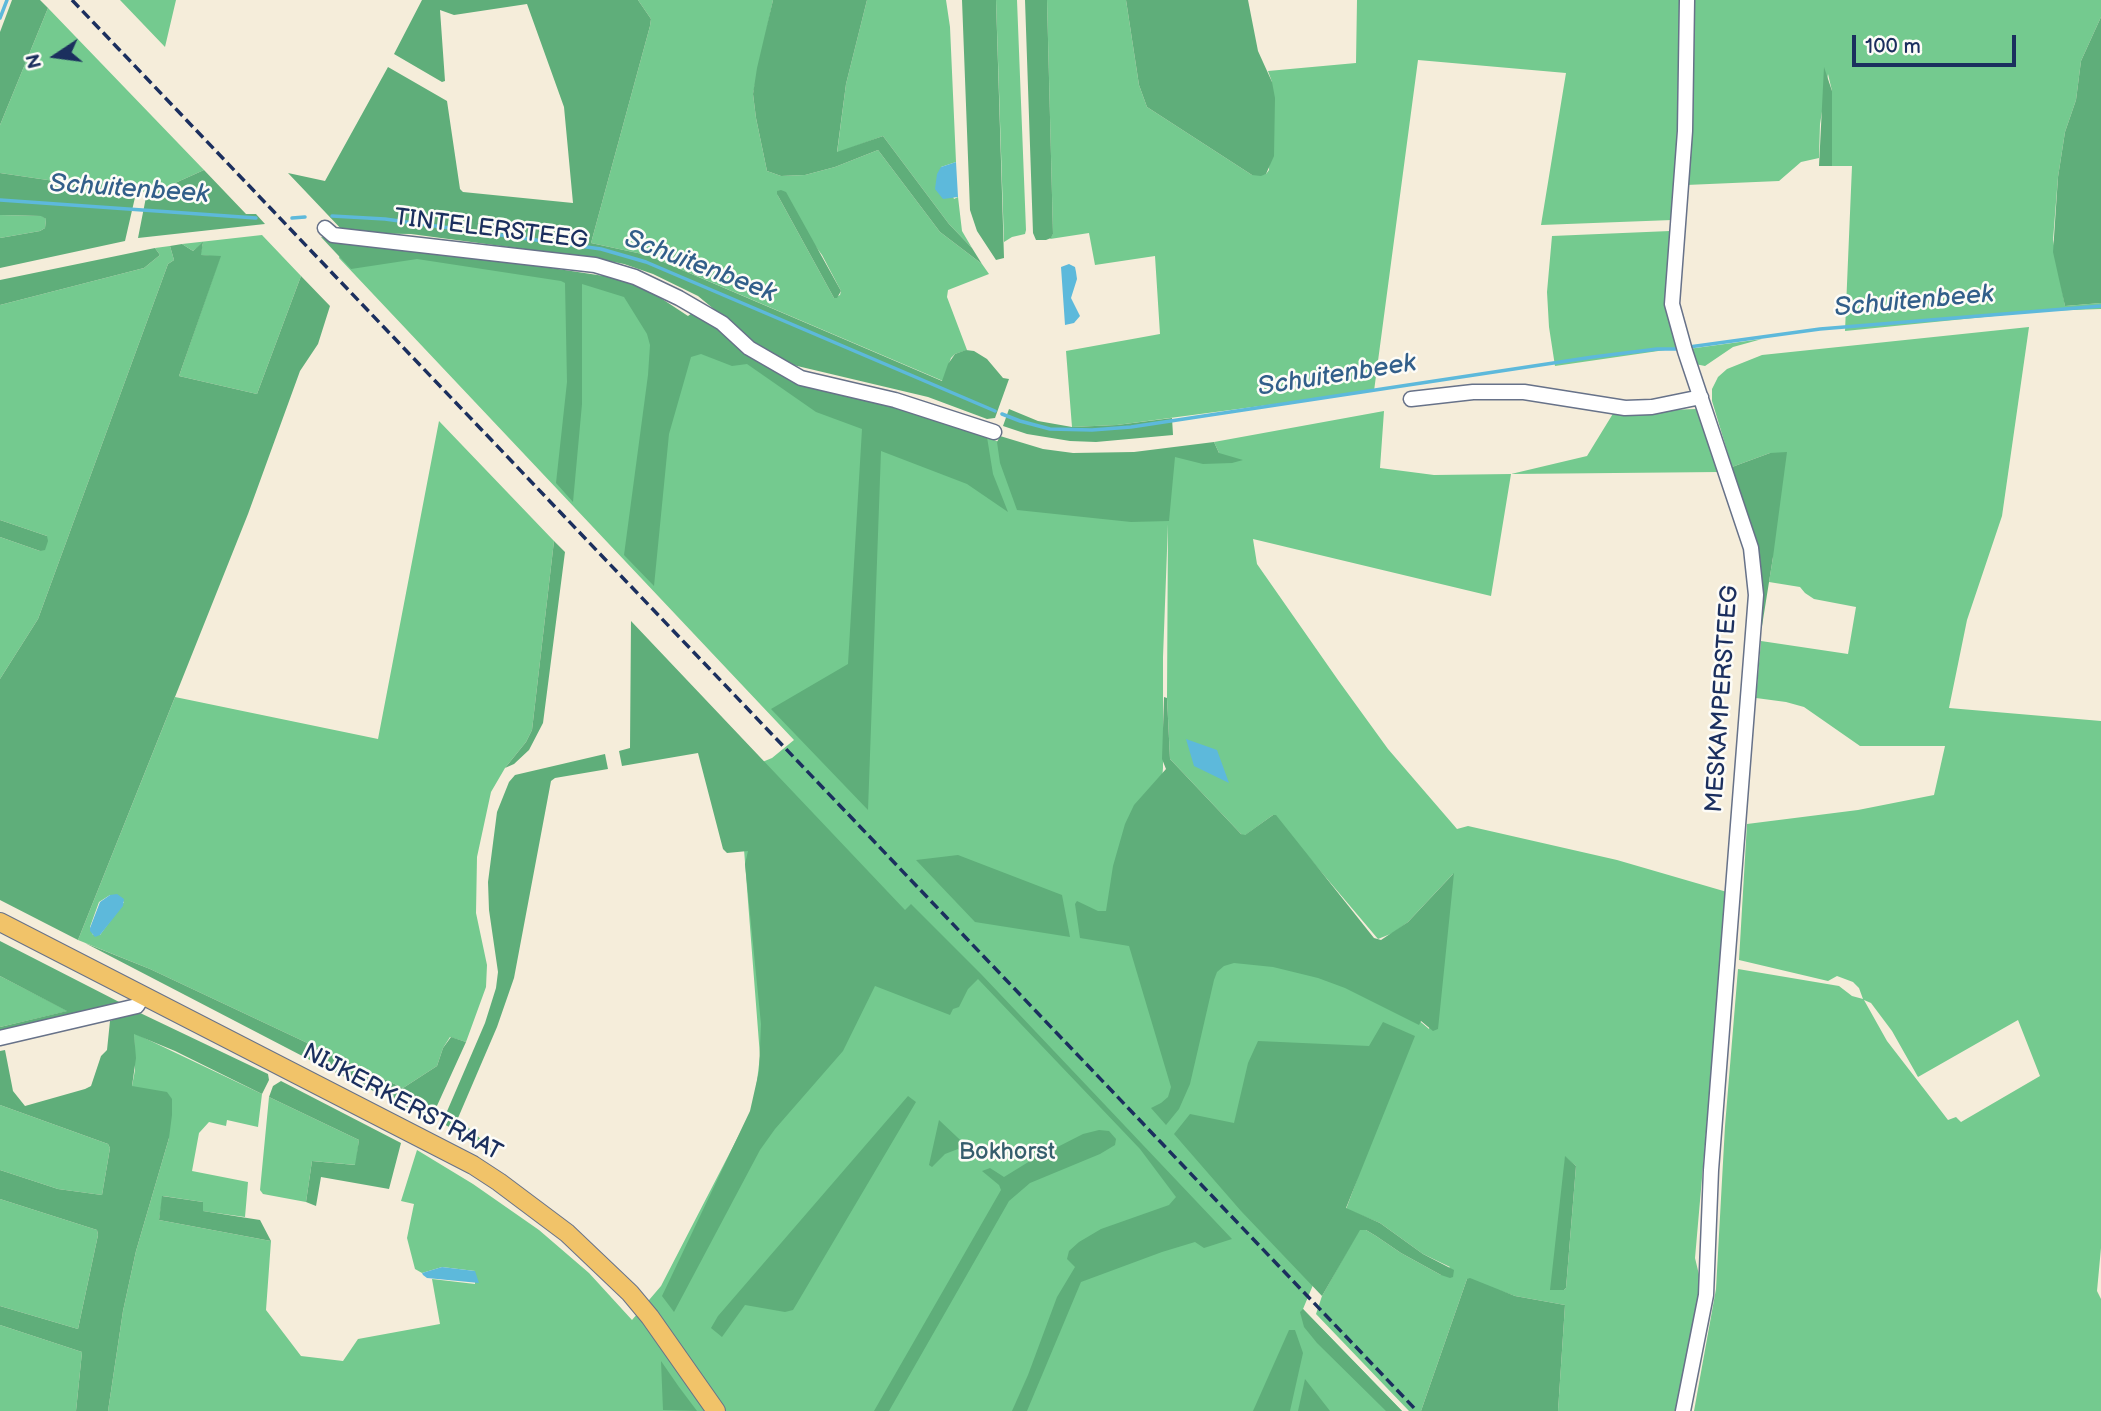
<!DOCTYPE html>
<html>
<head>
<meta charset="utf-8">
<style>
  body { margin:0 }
  #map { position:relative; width:2101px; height:1411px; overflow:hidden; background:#f5edda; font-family:"Balsamiq Sans",sans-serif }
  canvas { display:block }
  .north { position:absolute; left:21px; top:21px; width:70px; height:70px; -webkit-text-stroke:5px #fdfcf7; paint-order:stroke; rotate:257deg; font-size:19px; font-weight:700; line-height:28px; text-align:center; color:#1b2f5e }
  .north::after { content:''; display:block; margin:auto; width:24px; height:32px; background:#1b2f5e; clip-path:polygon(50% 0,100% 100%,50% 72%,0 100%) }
  .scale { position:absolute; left:1852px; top:35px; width:164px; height:32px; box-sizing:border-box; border:4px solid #1b2f5e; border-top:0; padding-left:9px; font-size:21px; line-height:24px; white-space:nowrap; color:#1b2f5e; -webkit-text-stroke:5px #fdfcf7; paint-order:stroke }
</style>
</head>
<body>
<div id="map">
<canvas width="2101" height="1411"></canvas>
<div class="north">N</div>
<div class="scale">100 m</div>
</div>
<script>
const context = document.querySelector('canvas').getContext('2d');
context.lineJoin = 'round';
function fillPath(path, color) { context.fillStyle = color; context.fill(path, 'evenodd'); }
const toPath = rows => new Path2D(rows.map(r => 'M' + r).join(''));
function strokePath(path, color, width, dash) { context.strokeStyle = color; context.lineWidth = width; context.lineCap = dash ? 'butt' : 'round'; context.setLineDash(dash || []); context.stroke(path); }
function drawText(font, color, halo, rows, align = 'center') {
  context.font = font + ' "Balsamiq Sans",sans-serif'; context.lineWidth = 5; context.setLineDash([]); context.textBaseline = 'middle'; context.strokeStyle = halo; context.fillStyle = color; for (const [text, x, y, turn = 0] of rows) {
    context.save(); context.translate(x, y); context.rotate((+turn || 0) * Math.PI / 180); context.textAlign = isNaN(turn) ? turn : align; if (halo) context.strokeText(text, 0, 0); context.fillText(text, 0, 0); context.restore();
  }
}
const green = toPath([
  [120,0,176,0,165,47],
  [638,0,773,0,753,94,756,118,767,171,781,176,805,175,835,167,878,150,940,232,982,264,989,274,948,290,947,297,967,350,955,354,951,358,943,381,647,255,591,243,650,26,651,19],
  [777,194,822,255,841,291,840,295,834,298],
  [867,0,946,0,950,27,956,162,941,167,954,199,958,197,962,231,972,248,949,224,883,136,837,153,846,84],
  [996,0,1017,0,1026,230,1025,234,1012,237,1004,242],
  [1047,0,1126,0,1139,85,1147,107,1252,175,1266,174,1269,170,1272,82,1268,71,1356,63,1357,0,1680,0,1676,171,1672,220,1541,225,1566,73,1418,60,1374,391,1117,425,1072,427,1066,351,1160,334,1155,256,1095,265,1089,233,1050,239,1053,234],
  [1690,0,2101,0,2101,17,2081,61,2076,100,2065,132,2058,177,2053,240,2065,306,2101,303,2101,309,2044,311,1845,331,1852,166,1832,166,1832,91,1828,74,1820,124,1819,158,1801,162,1779,181,1686,185],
  [48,8,204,170,164,188,136,193,0,173,0,125],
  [0,215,42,216,46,219,45,228,40,231,0,238],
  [1670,231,1668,269,1679,348,1555,366,1549,327,1547,292,1552,236],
  [262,235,301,276,257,394,179,376,220,257,200,255,203,243,193,251,182,244],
  [344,242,617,280,746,359,962,426,1031,456,1219,453,1214,442,1384,411,1380,468,1434,475,1511,474,1587,456,1614,412,1696,409,1719,472,1511,474,1491,596,1253,539,1257,564,1338,680,1388,749,1457,829,1468,826,1617,860,1727,892,1695,1258,1701,1283,1697,1320,1679,1411,1558,1411,1565,1305,1515,1296,1467,1279,1421,1411,1409,1411,1316,1314,1322,1296,1359,1230,1366,1230,1376,1236,1401,1253,1441,1275,1450,1267,1423,1254,1380,1223,1346,1209,1358,1177,1303,1309,1402,1411,108,1411,123,1311,136,1251,169,1138,132,1086,135,1070,134,1033,262,1094,258,1127,227,1120,226,1126,209,1122,199,1133,192,1171,248,1182,245,1217,202,1211,203,1202,163,1196,159,1220,271,1241,266,1310,301,1356,343,1361,358,1339,440,1324,432,1279,475,1284,475,1271,442,1267,422,1273,415,1269,407,1238,414,1204,401,1201,417,1150,473,1184,539,1230,589,1273,632,1320,661,1286,754,1106,760,1056,738,772,772,758,794,740,339,258],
  [1168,524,1167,698,1170,759,1241,834,1244,836,1273,815,1378,939,1393,933,1408,922,1453,874,1429,1029,1367,976,1149,938,1163,768,1163,657],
  [1565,1157,1576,1166,1566,1288,1564,1290],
  [170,246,174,260,168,264,38,619,0,679,0,537,40,551,47,536,0,520,0,305,144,268,160,255,155,248],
  [2029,327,2002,516,1967,620,1949,708,2101,721,2101,1248,2097,1291,2101,1299,2101,1411,1694,1411,1716,1289,1725,1126,1738,969,1839,986,1852,996,1863,999,1859,988,1853,982,1837,976,1828,981,1739,960,1747,824,1858,810,1934,795,1945,746,1860,746,1804,707,1786,702,1756,698,1761,641,1848,654,1856,607,1814,599,1805,593,1800,587,1769,582,1773,557,1770,453,1732,467,1712,401,1712,389,1718,377,1727,369,1762,355],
  [1864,1000,1871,1003,1892,1031,1918,1077,2018,1020,2040,1076,1961,1122,1956,1117,1948,1120,1887,1041],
  [1762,339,1733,347,1705,366,1695,364,1688,349],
  [439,421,554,541,532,730,526,742,505,768,491,792,477,857,476,913,487,965,486,987,466,1042,450,1037,443,1048,437,1066,403,1088,150,969,78,940,175,697,378,739],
  [110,895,124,902,100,935,93,935,90,927,95,913,99,902],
  [0,976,68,1011,0,1027],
  [269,1097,359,1140,356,1165,312,1161,306,1202,263,1194,260,1190],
  [0,1105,108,1144,110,1148,102,1195,58,1189,0,1170],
  [0,1199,97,1230,98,1235,78,1329,0,1306],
  [0,1325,82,1352,76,1411,0,1411]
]);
const forest = toPath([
  [12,0,40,0,48,8,0,125,0,32],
  [422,0,638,0,651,19,650,26,591,243,647,255,942,381,948,364,955,354,966,350,974,351,987,359,1003,378,1009,379,995,418,987,419,928,397,793,365,767,353,698,296,653,274,624,264,599,259,411,234,345,233,288,173,325,181,388,67,447,101,460,189,463,192,573,203,564,107,527,4,454,15,440,10,445,81,442,82,394,54],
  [773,0,867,0,846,84,837,152,883,136,949,224,972,248,982,264,940,232,878,150,835,167,805,175,781,176,767,171,756,118,753,94,757,68],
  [962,0,996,0,1004,258,996,260,977,231,970,210],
  [1025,0,1047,0,1053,234,1051,238,1046,240,1036,240,1033,233],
  [1126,0,1248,0,1258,51,1272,82,1275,98,1274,156,1266,174,1261,176,1252,175,1147,107,1139,85],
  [2101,17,2101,303,2065,306,2053,252,2058,177,2065,132,2076,100,2081,61],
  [1824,67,1832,91,1832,166,1819,166],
  [204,170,246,214,256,214,265,224,138,238,147,192,164,188],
  [0,173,136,193,125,241,0,268,0,238,40,231,45,228,46,219,41,216,0,215],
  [781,190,786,192,841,291,837,298,834,298,777,194,777,191],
  [321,237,388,243,617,278,647,289,688,316,692,313,721,330,757,361,791,377,986,431,993,474,1008,512,967,484,881,451,868,810,771,709,848,664,862,429,816,412,747,364,732,366,701,354,691,357,669,434,654,586,624,555,648,375,650,345,647,334,624,297,582,284,582,404,573,502,556,483,567,382,565,283,561,281,417,259,351,269],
  [203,242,201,255,221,256,179,376,257,394,301,276,330,306,318,344,300,371,248,514,78,940,0,900,0,679,38,619,168,264,174,260,170,246,182,244,193,251],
  [155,248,160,255,144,268,0,305,0,280],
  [1009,409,1038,421,1072,427,1117,425,1172,418,1173,435,1096,442,1070,441,1027,434,1003,426],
  [1000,436,1043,449,1073,453,1134,452,1214,442,1219,453,1243,460,1232,463,1203,464,1175,457,1169,521,1131,522,1017,510,1000,463,997,442],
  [1787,452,1773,557,1762,626,1761,578,1754,538,1732,467,1770,453],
  [0,520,47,536,48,541,45,550,40,551,0,537],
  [554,541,565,552,543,723,529,750,514,764,505,768,526,742,532,730],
  [631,621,905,910,911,904,981,974,1232,1239,1204,1248,1195,1242,1162,1252,1081,1282,1027,1411,1012,1411,1028,1375,1057,1297,1075,1267,1067,1259,1069,1251,1079,1242,1101,1229,1169,1205,1176,1197,1140,1149,978,979,968,989,959,1007,953,1009,950,1015,875,986,843,1051,775,1129,760,1150,674,1312,662,1296,750,1111,759,1071,761,1024,745,864,748,851,727,853,723,849,698,753,622,766,619,751,630,748],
  [1164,697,1167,698,1170,759,1241,834,1245,835,1273,815,1276,815,1374,938,1381,940,1408,922,1454,873,1438,1029,1433,1031,1421,1021,1419,1025,1345,988,1318,978,1273,967,1234,963,1224,966,1217,972,1214,980,1190,1084,1179,1109,1166,1125,1151,1108,1161,1103,1168,1097,1171,1087,1129,946,1080,938,1075,904,1077,901,1098,911,1106,911,1113,866,1125,824,1134,805,1166,769,1162,759],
  [605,754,608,769,555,778,551,781,514,978,497,1027,458,1118,497,1154,442,1123,485,1023,496,988,498,972,489,910,488,882,497,812,509,782,515,775],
  [958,855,1062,895,1070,937,975,922,916,860],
  [0,941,127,1006,0,1037,0,1027,67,1011,0,976],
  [85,943,150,969,403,1088,437,1066,443,1048,451,1037,466,1042,431,1119,310,1060],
  [136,1011,268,1074,269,1080,262,1094,175,1051,134,1034,136,1058,132,1086,167,1092,172,1099,172,1115,169,1138,136,1251,123,1311,108,1411,76,1411,82,1352,0,1325,0,1306,78,1329,98,1235,97,1230,0,1199,0,1170,58,1189,102,1195,110,1148,108,1144,0,1105,0,1051,5,1050,13,1091,25,1106,85,1089,91,1086,101,1056,107,1050,110,1021],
  [1383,1022,1415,1036,1346,1208,1380,1223,1423,1254,1454,1270,1453,1277,1450,1278,1441,1275,1401,1253,1376,1236,1366,1230,1360,1230,1322,1296,1241,1211,1174,1134,1190,1114,1234,1123,1248,1063,1258,1041,1369,1046],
  [281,1081,401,1143,389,1189,321,1177,316,1206,306,1202,312,1161,355,1165,359,1140,269,1097,273,1086],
  [908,1096,916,1102,796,1305,793,1310,785,1312,745,1305,722,1337,711,1328,718,1316],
  [939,1120,974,1153,973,1158,967,1158,958,1149,945,1154,932,1167,929,1165],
  [1099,1130,1109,1131,1116,1139,1115,1145,1100,1154,1030,1183,1009,1201,889,1411,874,1411,1001,1190,999,1185,982,1171,990,1168,1004,1177,1030,1161,1083,1134],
  [1565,1156,1576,1166,1566,1288,1564,1290,1550,1290],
  [162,1196,203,1202,203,1211,260,1220,271,1241,159,1220],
  [1470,1278,1515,1296,1565,1305,1558,1411,1421,1411,1467,1279],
  [1303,1309,1402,1411,1386,1411,1317,1343,1304,1327,1300,1312],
  [1289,1330,1295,1330,1303,1353,1290,1411,1253,1411],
  [661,1361,679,1387,697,1411,663,1410],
  [1305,1379,1330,1411,1298,1411]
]);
const water = toPath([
  [956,162,958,197,943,199,935,189,937,174,941,167],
  [1069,264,1075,267,1076,272,1077,279,1071,298,1080,316,1074,323,1065,325,1061,267],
  [1186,739,1217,750,1229,783,1194,766],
  [117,894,124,899,123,906,100,935,95,937,90,931,90,928,100,902,110,895],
  [442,1267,475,1271,479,1283,427,1278,423,1275,422,1273]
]);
const stream = toPath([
  [0,18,7,0],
  [0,200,256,218],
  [332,216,385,219,601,249,646,262,995,411],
  [292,218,305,217],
  [1689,347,1820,329,2101,306],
  [1002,414,1020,421,1050,429,1092,430,1131,427,1593,357,1657,349,1679,349]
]);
const minor = toPath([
  [325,228,333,235,595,265,635,277,679,298,722,323,749,348,801,378,895,400,994,432],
  [1411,399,1473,392,1524,392,1625,408,1652,407,1701,397],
  [0,1038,137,1006,143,996],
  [1683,1411,1706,1295,1711,1170,1756,595,1751,548,1685,351,1672,304,1685,131,1687,0]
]);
const major = toPath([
  [0,922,473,1165,499,1182,567,1233,630,1293,650,1317,716,1411]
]);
const rail = toPath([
  [72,0,1417,1411]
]);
const streetNames = [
  ["TINTELERSTEEG",491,230,7],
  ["MESKAMPERSTEEG",1723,699,-86],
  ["NIJKERKERSTRAAT",402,1103,28]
];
const parkNames = [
  ["Bokhorst",1007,1153]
];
const waterNames = [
  ["Schuitenbeek",129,190,4],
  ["Schuitenbeek",700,267,21],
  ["Schuitenbeek",1914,302,-5],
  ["Schuitenbeek",1337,376,-9]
];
fillPath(green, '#74ca8f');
fillPath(forest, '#5fae7a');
fillPath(water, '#5db9db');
strokePath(stream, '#5db9db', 3.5);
strokePath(minor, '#677289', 17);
strokePath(major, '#677289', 20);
strokePath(minor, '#fff', 14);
strokePath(major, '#f1c369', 18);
strokePath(rail, '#1b2f5e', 3.5, [10, 5]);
drawText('24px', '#1b2f5e', '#fdfcf7', streetNames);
drawText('24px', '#365e6d', '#fdfcf7', parkNames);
drawText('italic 26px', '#325f8a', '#fdfcf7', waterNames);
</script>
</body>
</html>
